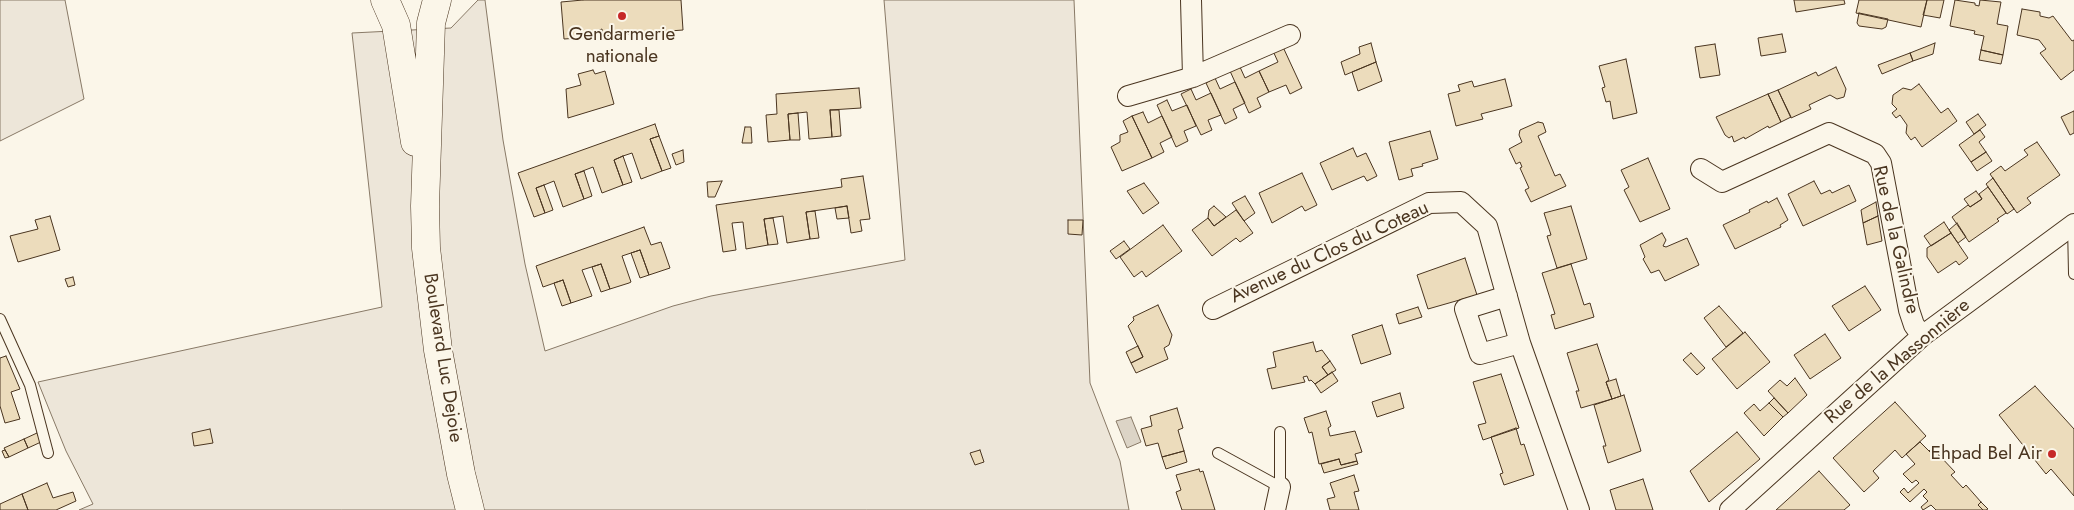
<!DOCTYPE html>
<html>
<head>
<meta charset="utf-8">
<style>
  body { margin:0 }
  canvas { display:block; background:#fbf6e9 }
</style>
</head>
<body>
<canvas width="2074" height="510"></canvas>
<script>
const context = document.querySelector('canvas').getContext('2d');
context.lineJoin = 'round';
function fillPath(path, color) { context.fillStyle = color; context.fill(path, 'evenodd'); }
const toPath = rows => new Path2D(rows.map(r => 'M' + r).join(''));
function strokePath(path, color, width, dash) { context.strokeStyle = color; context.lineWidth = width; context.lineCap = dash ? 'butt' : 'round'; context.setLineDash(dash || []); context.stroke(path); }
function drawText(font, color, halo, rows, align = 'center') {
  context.font = font + ' Jost,sans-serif'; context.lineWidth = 4; context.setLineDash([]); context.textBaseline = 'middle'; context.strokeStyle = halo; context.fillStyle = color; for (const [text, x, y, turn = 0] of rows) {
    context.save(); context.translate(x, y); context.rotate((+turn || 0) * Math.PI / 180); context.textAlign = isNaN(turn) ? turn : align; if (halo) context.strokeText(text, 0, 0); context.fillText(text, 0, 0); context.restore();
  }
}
const green = toPath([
  [0,0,65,0,84,99,0,141,0,0],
  [478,0,485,0,503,140,525,264,545,351,673,306,711,296,905,260,884,0,1074,0,1090,383,1120,461,1129,510,79,510,93,504,66,451,38,382,382,307,352,33,451,28,478,0]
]);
const water = toPath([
  [1131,417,1141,442,1127,448,1116,421,1131,417]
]);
const building = toPath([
  [583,0,681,0,683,30,603,36,602,29,593,32,595,37,564,39,561,2,583,0],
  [1794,0,1844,0,1845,4,1796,12,1794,0],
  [1859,0,1927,0,1921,27,1856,13,1859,0],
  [1927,0,1944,0,1940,18,1923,15,1927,0],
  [1955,0,1975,3,1975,5,1979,6,1980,0,2001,2,1997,24,2008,26,2003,55,1981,50,1984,36,1974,34,1975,31,1950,26,1955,0],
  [2022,9,2040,12,2040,16,2049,18,2053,16,2072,41,2074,40,2074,70,2061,80,2040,53,2046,49,2039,40,2017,35,2022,9],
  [1859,13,1888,19,1886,27,1882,29,1859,26,1857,23,1859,13],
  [1782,34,1786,52,1761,56,1758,38,1782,34],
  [1371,43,1376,62,1345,75,1341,62,1360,54,1359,47,1371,43],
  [1935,43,1933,54,1913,61,1910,53,1935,43],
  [1715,44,1720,75,1700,78,1695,47,1715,44],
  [1283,47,1302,88,1290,94,1286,85,1269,92,1259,71,1278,62,1273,51,1283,47],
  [1981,50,2003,55,2001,64,1979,60,1981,50],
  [1910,53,1913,61,1882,74,1878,65,1910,53],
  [1626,59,1637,113,1613,119,1610,101,1606,102,1602,88,1605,87,1599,66,1626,59],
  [1376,62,1382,81,1358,91,1352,72,1376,62],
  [1240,67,1245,78,1259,71,1269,92,1257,98,1261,107,1249,113,1230,71,1240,67],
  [1836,67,1846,89,1844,97,1837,99,1830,95,1809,105,1811,109,1791,118,1778,90,1816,72,1818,76,1836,67],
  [593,70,595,74,605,71,614,104,568,118,566,89,581,85,578,74,593,70],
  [1215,78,1220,89,1235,82,1245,103,1233,109,1237,118,1225,124,1206,83,1215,78],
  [1505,79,1512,106,1481,114,1483,119,1456,126,1448,94,1460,91,1458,85,1472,81,1474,87,1505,79],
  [1919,84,1941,113,1948,108,1957,121,1922,147,1915,137,1911,140,1906,133,1907,125,1900,115,1896,118,1892,113,1897,109,1892,104,1893,95,1903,88,1911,90,1919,84],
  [859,88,861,108,830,110,832,137,809,139,807,112,798,113,788,114,790,140,768,142,766,115,777,114,776,94,859,88],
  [1191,89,1196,100,1211,93,1221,115,1208,120,1212,130,1201,135,1181,94,1191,89],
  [1778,90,1791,117,1781,122,1768,94,1778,90],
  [1768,94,1781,122,1769,128,1768,126,1745,139,1744,137,1734,142,1732,136,1729,138,1725,135,1716,117,1768,94],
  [1167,100,1172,111,1187,105,1196,126,1184,131,1188,141,1176,147,1157,105,1167,100],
  [830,110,839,110,841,136,832,137,830,110],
  [2074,111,2074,133,2070,135,2061,117,2074,111],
  [1143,112,1148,123,1162,116,1172,137,1160,143,1164,152,1152,158,1132,116,1143,112],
  [798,113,800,140,790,140,788,114,798,113],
  [1978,114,1986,125,1974,134,1966,122,1978,114],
  [1132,116,1152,158,1122,171,1111,147,1120,142,1120,135,1128,132,1123,121,1132,116],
  [1538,122,1543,123,1546,132,1538,136,1555,176,1560,174,1566,186,1531,202,1525,190,1529,188,1520,168,1522,167,1520,162,1516,164,1509,149,1522,142,1519,135,1520,130,1538,122],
  [655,124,659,136,650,139,662,171,641,179,632,153,623,156,614,160,623,185,602,193,593,167,575,174,584,199,563,207,554,181,544,185,536,188,545,213,534,217,518,173,655,124],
  [745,127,751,127,752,143,742,143,745,127],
  [1980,130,1985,137,1979,142,1986,152,1971,162,1959,145,1980,130],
  [1430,131,1438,159,1422,164,1423,166,1411,169,1413,176,1399,180,1389,142,1430,131],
  [659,136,671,168,662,171,650,139,659,136],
  [2037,142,2060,175,2027,198,2031,203,2017,213,1990,174,2001,166,2005,171,2028,155,2024,150,2037,142],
  [1353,148,1357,157,1366,153,1377,176,1367,181,1364,176,1332,190,1320,163,1353,148],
  [683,150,684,162,676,165,672,154,683,150],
  [1986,152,1992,161,1977,171,1971,162,1986,152],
  [623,156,632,182,623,185,614,160,623,156],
  [1648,158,1670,209,1640,222,1624,190,1629,187,1621,170,1648,158],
  [584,171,592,196,584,199,575,174,584,171],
  [1302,173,1317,205,1305,211,1302,206,1272,223,1259,193,1302,173],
  [863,176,870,219,860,220,862,231,851,233,847,206,806,212,810,239,787,243,783,216,764,219,768,245,746,249,743,222,732,223,736,250,723,252,716,205,842,187,841,179,863,176],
  [1993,178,2014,209,2007,214,1986,184,1993,178],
  [722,181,715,197,708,197,707,182,722,181],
  [1814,181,1821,194,1830,190,1832,193,1849,185,1856,201,1803,226,1788,194,1814,181],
  [1144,183,1159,203,1143,214,1127,191,1144,183],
  [544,185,553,210,545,213,536,188,544,185],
  [1988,187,2006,213,1997,219,1999,221,1969,242,1952,217,1968,205,1970,207,1982,199,1979,194,1988,187],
  [1976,191,1982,199,1970,207,1964,199,1976,191],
  [1245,196,1255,213,1244,221,1232,203,1245,196],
  [1777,198,1788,220,1780,225,1781,227,1735,249,1723,225,1750,212,1749,210,1767,201,1768,203,1777,198],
  [1876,202,1878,216,1863,223,1861,210,1876,202],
  [847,206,849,218,837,219,835,208,847,206],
  [1214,206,1226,217,1214,226,1208,218,1209,210,1214,206],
  [1571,206,1587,259,1557,268,1547,236,1551,235,1544,213,1571,206],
  [1236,210,1253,233,1240,242,1236,238,1212,256,1192,230,1208,218,1214,226,1236,210],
  [815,211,819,238,810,239,806,212,815,211],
  [50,216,60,250,18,262,10,236,38,229,35,220,50,216],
  [1878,216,1882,241,1867,245,1863,223,1878,216],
  [773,218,778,244,768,245,764,219,773,218],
  [1068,220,1083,220,1082,235,1068,234,1068,220],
  [1944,222,1951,233,1931,246,1924,236,1944,222],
  [1957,223,1966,237,1958,243,1949,230,1957,223],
  [1163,225,1182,251,1146,277,1142,271,1134,277,1120,257,1163,225],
  [644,227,651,245,661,242,670,268,649,275,640,250,622,256,631,282,629,283,610,289,601,264,582,270,592,296,571,303,563,280,543,287,536,266,644,227],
  [1662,233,1666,240,1663,246,1666,247,1687,238,1699,265,1665,281,1659,270,1651,273,1643,259,1645,257,1640,245,1662,233],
  [1951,233,1968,258,1959,265,1956,261,1938,273,1927,257,1927,248,1951,233],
  [1124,241,1130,249,1116,259,1110,251,1124,241],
  [640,250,649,275,640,278,631,253,640,250],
  [1465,258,1477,295,1428,309,1417,275,1465,258],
  [601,264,610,289,601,292,592,267,601,264],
  [1571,264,1584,305,1590,303,1594,317,1555,329,1551,315,1555,314,1542,273,1571,264],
  [73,277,75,285,68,287,65,279,73,277],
  [563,280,571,303,562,306,554,283,563,280],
  [1865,286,1881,310,1849,331,1832,306,1865,286],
  [1158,305,1172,335,1169,345,1164,348,1168,359,1136,373,1131,363,1143,357,1128,326,1134,320,1133,317,1158,305],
  [1719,306,1743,333,1726,347,1704,318,1719,306],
  [1418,307,1422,317,1399,324,1396,314,1418,307],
  [1382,325,1391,354,1361,364,1352,335,1382,325],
  [1745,332,1770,362,1737,389,1712,359,1745,332],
  [1825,334,1841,358,1810,379,1794,355,1825,334],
  [1313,342,1316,352,1322,350,1330,361,1322,367,1328,375,1315,384,1311,380,1309,381,1307,376,1303,377,1305,382,1272,389,1267,369,1276,367,1273,352,1313,342],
  [1597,344,1609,380,1606,382,1612,399,1581,408,1576,391,1579,391,1567,353,1597,344],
  [1138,346,1143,357,1131,363,1126,352,1138,346],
  [1691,353,1705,368,1697,375,1683,360,1691,353],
  [6,356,20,389,11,392,20,419,5,423,0,406,0,358,6,356],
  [1330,361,1336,370,1328,375,1322,367,1330,361],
  [1332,372,1338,381,1321,393,1315,384,1332,372],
  [1501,374,1519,428,1483,440,1478,425,1486,423,1473,382,1501,374],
  [1795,378,1807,395,1788,413,1768,391,1780,380,1787,386,1795,378],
  [1616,379,1621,396,1612,399,1606,382,1616,379],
  [2035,386,2074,429,2074,496,2051,469,2046,474,1999,415,2035,386],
  [1400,393,1404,408,1377,417,1372,402,1400,393],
  [1624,395,1641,451,1608,463,1603,446,1606,446,1594,405,1624,395],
  [1774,398,1788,413,1783,417,1769,403,1774,398],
  [1895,402,1926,436,1902,458,1895,450,1873,471,1879,478,1864,492,1833,458,1895,402],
  [1769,403,1783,417,1764,436,1744,413,1754,404,1760,411,1769,403],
  [1177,408,1183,428,1178,430,1184,451,1162,457,1158,443,1146,446,1141,429,1152,426,1150,416,1177,408],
  [1326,411,1331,426,1328,428,1330,436,1355,431,1362,452,1355,454,1357,461,1341,465,1339,459,1319,464,1312,432,1309,433,1304,418,1326,411],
  [1516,428,1521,445,1524,444,1534,475,1504,485,1500,474,1503,473,1491,437,1516,428],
  [210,429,213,443,194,446,192,433,210,429],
  [1737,432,1760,459,1709,502,1690,471,1737,432],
  [37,433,41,442,28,448,24,439,37,433],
  [24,439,28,448,9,457,4,448,24,439],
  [1920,442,1936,458,1939,455,1955,472,1951,475,1963,488,1966,485,1981,502,1978,505,1983,510,1936,510,1931,505,1923,510,1921,507,1928,501,1923,496,1927,492,1924,489,1910,502,1900,492,1904,488,1908,493,1919,483,1916,480,1912,483,1903,474,1915,464,1906,454,1920,442],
  [1933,448,1939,455,1936,458,1929,451,1933,448],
  [5,450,9,457,5,458,2,451,5,450],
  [980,450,984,462,975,465,970,453,980,450],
  [1184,451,1187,462,1166,469,1162,457,1184,451],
  [1339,459,1341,465,1357,461,1358,464,1324,473,1321,464,1339,459],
  [1199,469,1200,472,1203,471,1215,510,1182,510,1176,492,1181,490,1176,475,1199,469],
  [1819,471,1850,505,1844,510,1776,510,1819,471],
  [1354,475,1359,491,1354,492,1359,510,1330,510,1327,499,1335,497,1330,483,1354,475],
  [1643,479,1653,510,1616,510,1610,490,1643,479],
  [47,483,53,498,73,492,76,501,56,510,28,510,22,494,47,483],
  [22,494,28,510,0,510,0,504,22,494],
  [1981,502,1988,509,1986,510,1983,510,1978,505,1981,502]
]);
const lane = toPath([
  [2073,225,2074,274],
  [0,319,30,385,48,453],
  [1218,453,1280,487,1280,432]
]);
const street = toPath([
  [1191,0,1193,77],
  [1128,96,1193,77,1290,35],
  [1701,169,1722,182,1829,133,1875,154,1881,163,1909,310,1914,325,1922,336],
  [1507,296,1465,309,1480,354,1520,343],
  [1213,309,1429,203,1461,202,1487,226,1520,343,1579,510],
  [1275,510,1280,487],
  [1730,510,1922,336,2074,224]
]);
const secondary = toPath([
  [385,0,396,25,415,142],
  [437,0,431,23,425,206,426,248,438,350,461,474,470,510]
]);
const markers = [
  [622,16,5,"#c62828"],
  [2052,454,5,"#c62828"]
];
const poiNames = [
  ["Gendarmerie",622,35],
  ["nationale",622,57],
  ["Ehpad Bel Air",2042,454,"right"]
];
const streetNames = [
  ["Rue de la Galindre",1895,240,77],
  ["Avenue du Clos du Coteau",1330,253,-25],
  ["Boulevard Luc Dejoie",442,358,81],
  ["Rue de la Massonnière",1898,362,-40]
];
fillPath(green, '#ede6d9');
strokePath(green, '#887966', 1);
fillPath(water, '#dcd4c6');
strokePath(water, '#887966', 1);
fillPath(building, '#ecdcbc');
strokePath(building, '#4a3520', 1);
strokePath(lane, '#4a3520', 12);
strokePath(street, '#4a3520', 22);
strokePath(secondary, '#4a3520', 29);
strokePath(lane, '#fbf6e9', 10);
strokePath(street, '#fbf6e9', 20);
strokePath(secondary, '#fbf6e9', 28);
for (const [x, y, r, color] of markers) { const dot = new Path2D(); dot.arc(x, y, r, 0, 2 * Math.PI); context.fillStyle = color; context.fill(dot); strokePath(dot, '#fbf6e9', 2); }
drawText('19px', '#4a3520', '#fbf6e9', poiNames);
drawText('19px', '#4a3520', '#fbf6e9', streetNames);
</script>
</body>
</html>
